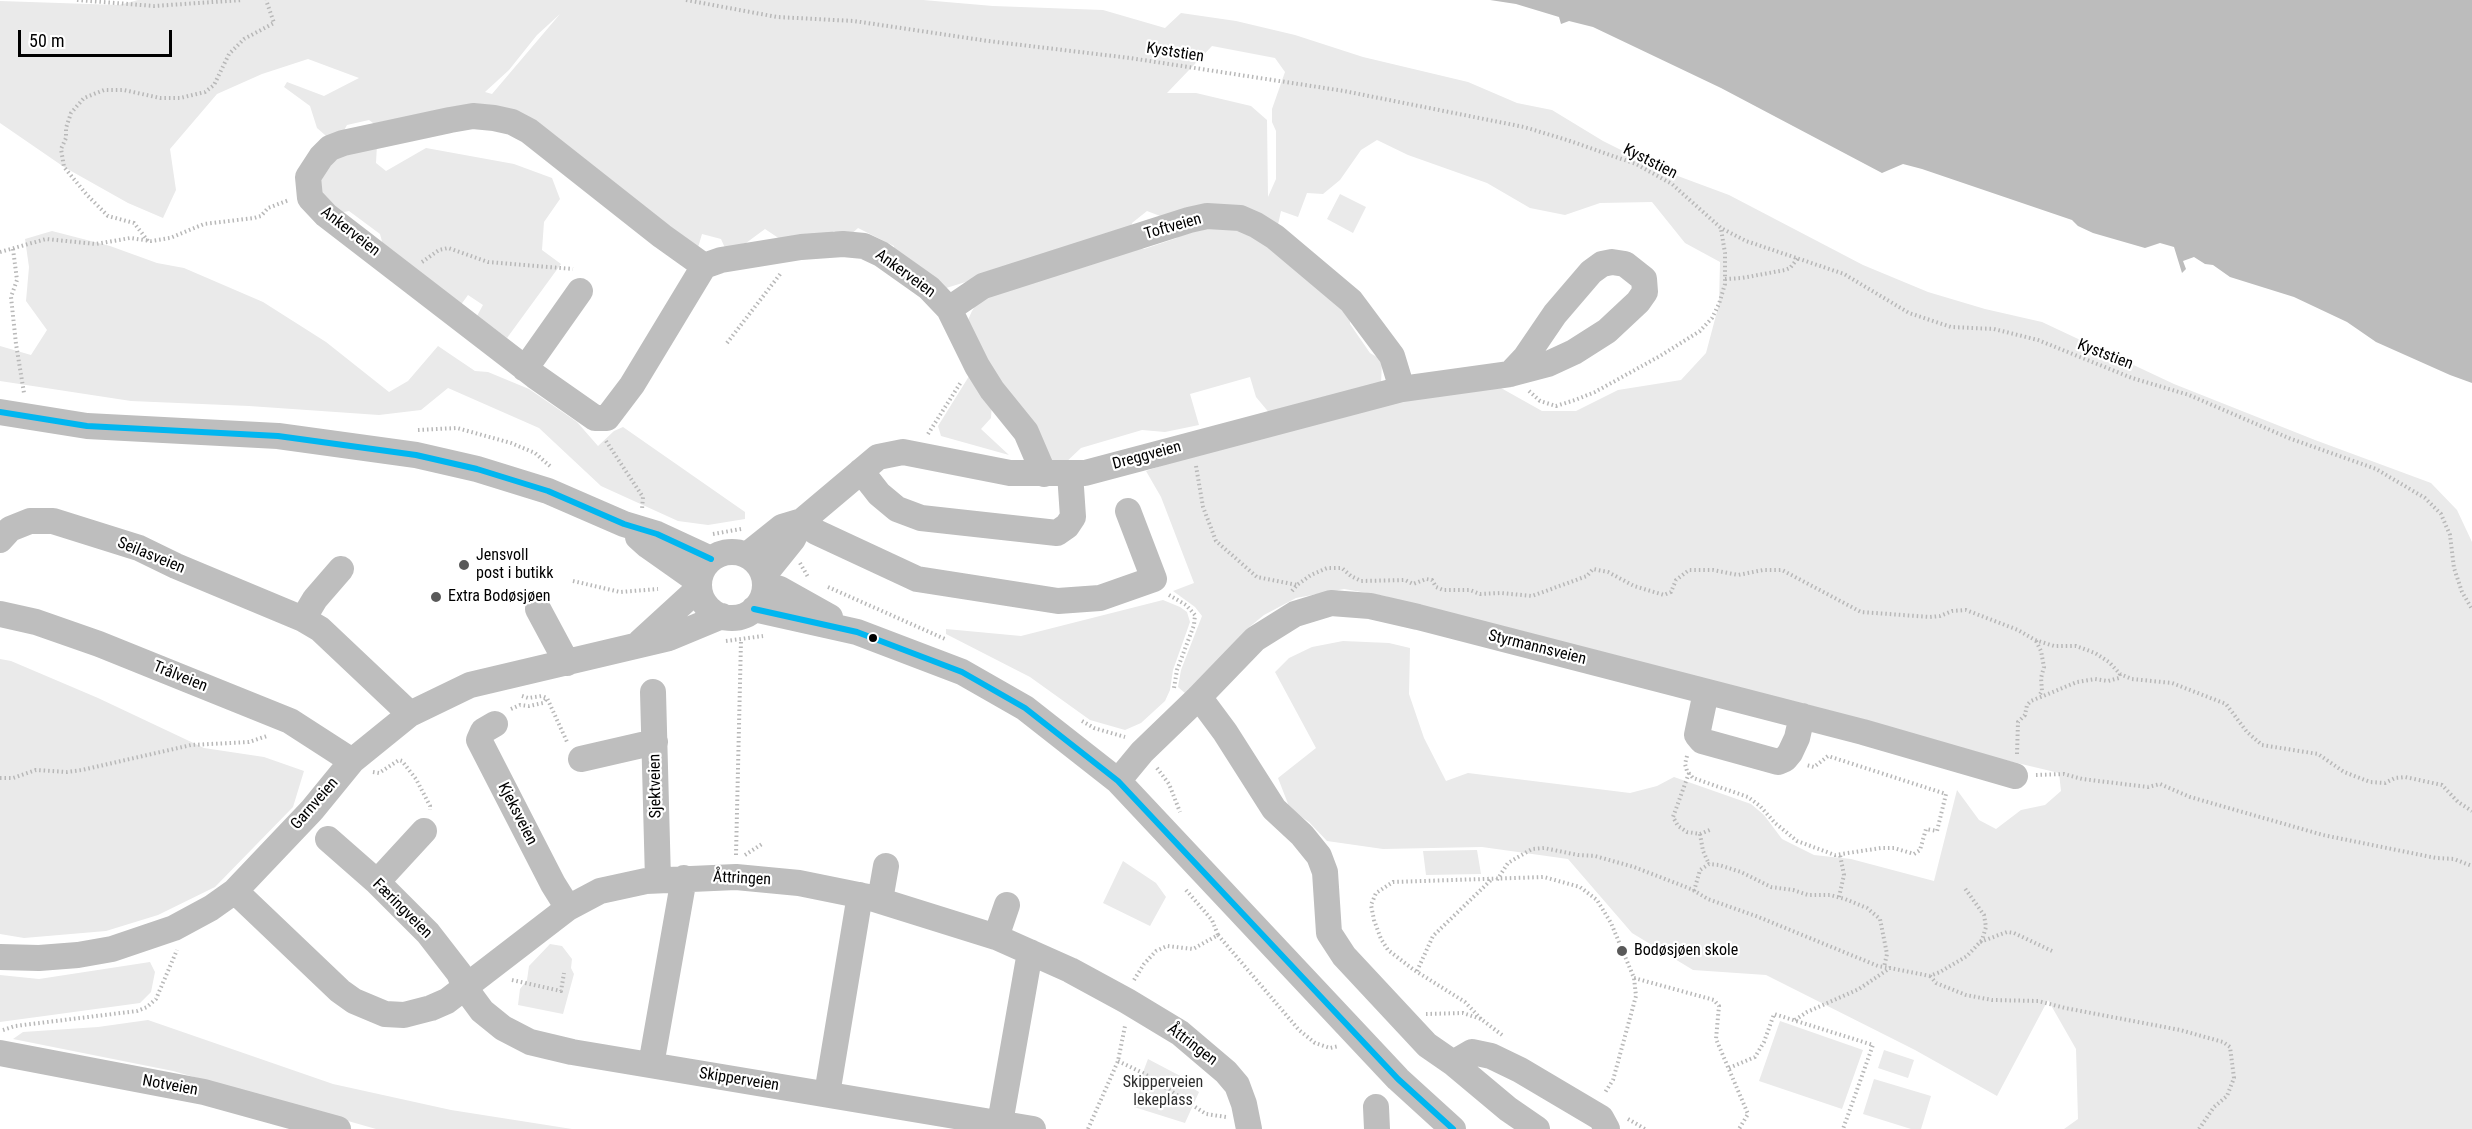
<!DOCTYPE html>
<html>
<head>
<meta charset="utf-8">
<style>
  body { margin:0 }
  #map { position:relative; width:2472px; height:1129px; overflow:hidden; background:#fff; font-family:"Roboto Condensed",sans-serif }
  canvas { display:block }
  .scale { position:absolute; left:18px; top:30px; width:154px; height:27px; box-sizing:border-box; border:3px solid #000; border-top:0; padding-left:8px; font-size:18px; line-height:21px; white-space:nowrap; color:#000; -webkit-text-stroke:4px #fff; paint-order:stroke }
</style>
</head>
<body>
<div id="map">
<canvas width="2472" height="1129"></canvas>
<div class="scale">50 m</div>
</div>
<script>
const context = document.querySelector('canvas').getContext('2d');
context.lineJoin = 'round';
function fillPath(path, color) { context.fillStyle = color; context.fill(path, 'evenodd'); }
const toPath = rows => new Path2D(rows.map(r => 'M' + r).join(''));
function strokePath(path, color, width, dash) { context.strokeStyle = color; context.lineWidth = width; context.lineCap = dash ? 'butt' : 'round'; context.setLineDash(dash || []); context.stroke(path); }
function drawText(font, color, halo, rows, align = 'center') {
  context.font = font + ' "Roboto Condensed",sans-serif'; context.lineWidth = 4.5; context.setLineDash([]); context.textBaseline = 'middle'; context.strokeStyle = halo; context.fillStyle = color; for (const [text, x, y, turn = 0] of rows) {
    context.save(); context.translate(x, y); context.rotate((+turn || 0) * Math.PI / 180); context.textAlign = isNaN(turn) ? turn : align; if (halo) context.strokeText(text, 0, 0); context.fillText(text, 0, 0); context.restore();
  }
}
const green = toPath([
  [138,0,923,0,993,6,1103,10,1165,28,1181,13,1236,21,1295,35,1363,57,1468,82,1517,103,1552,110,1603,141,1659,169,1729,195,1863,265,1928,292,1985,309,2042,322,2174,384,2315,440,2431,483,2457,510,2472,542,2472,1129,2064,1129,2078,1119,2076,1049,2048,1000,1997,1096,1915,1050,1766,975,1693,970,1632,933,1568,859,1482,847,1383,849,1327,841,1309,822,1290,809,1278,778,1316,748,1275,672,1289,658,1312,647,1343,641,1389,643,1410,648,1409,694,1424,738,1446,781,1468,773,1630,793,1657,786,1674,777,1751,804,1764,815,1782,839,1814,855,1851,859,1934,881,1957,790,1979,820,1996,829,2021,810,2045,805,2061,791,2059,773,1967,751,1426,611,1385,596,1344,589,1296,598,1264,615,1247,629,1186,694,1178,687,1181,670,1202,616,1195,607,1173,591,1194,583,1161,497,1146,471,1201,452,1257,436,1422,397,1501,388,1542,411,1576,411,1618,390,1681,380,1706,353,1719,304,1720,262,1685,243,1652,202,1600,203,1565,215,1530,208,1487,183,1408,155,1377,140,1361,150,1340,180,1323,194,1307,193,1298,217,1281,211,1277,229,1168,219,1147,211,1132,223,1130,236,1085,245,943,289,895,257,894,246,858,228,847,238,834,231,828,235,780,239,765,229,746,243,725,248,721,239,702,234,697,251,514,116,377,126,369,120,347,125,342,134,333,142,317,128,310,106,284,87,287,82,324,96,359,78,308,59,262,74,217,94,170,149,176,190,163,218,128,203,64,167,0,123,0,1,119,5],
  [560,14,492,94,485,92,509,70,537,35],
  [1212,46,1275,58,1285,72,1272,109,1272,122,1276,131,1276,179,1268,197,1267,120,1251,106,1196,93,1167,93],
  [377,145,376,163,386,171,426,148,514,164,552,178,560,199,544,222,542,250,561,264,507,338,477,316,483,305,468,295,460,306,383,245,380,234,349,211,335,214,320,199,317,179,333,159],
  [1340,194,1366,207,1353,233,1327,219],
  [1184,226,1249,228,1349,305,1350,324,1370,353,1382,360,1381,385,1271,415,1256,397,1250,377,1190,394,1199,425,1165,432,1142,430,1081,448,1063,465,1050,461,997,390,967,322,972,311,979,300,1131,245,1144,249,1177,238],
  [52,231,110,246,157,263,184,268,263,302,326,342,389,392,408,381,438,346,475,371,488,372,529,389,577,422,598,446,614,431,623,427,745,512,745,519,708,525,678,521,601,486,539,428,448,388,421,410,379,415,249,406,131,401,0,381,0,346,31,355,47,330,26,301,29,267,25,239],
  [971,373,992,403,991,418,981,429,1009,455,941,436,938,426],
  [1163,600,1180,607,1187,612,1190,622,1173,670,1170,690,1165,701,1141,723,1125,730,1090,720,1030,677,946,634,946,629,1021,636],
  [0,659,11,661,98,698,204,748,264,757,304,771,293,807,215,887,158,915,106,931,24,938,0,934],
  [1477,850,1481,874,1426,875,1423,851],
  [1123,861,1156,883,1166,897,1150,926,1103,903],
  [550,944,562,946,572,959,571,968,574,974,563,1014,518,1005,520,989,527,980,529,966],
  [150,962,155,972,151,992,140,1003,0,1022,0,975,39,979],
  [148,1020,333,1084,451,1110,572,1129,376,1129,173,1071,13,1039,23,1032,98,1027],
  [1780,1021,1863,1050,1842,1109,1759,1081],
  [1884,1050,1914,1060,1908,1078,1878,1068],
  [1148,1059,1186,1079,1184,1083,1199,1092,1185,1123,1134,1107,1140,1090,1137,1088],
  [1874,1079,1931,1096,1921,1129,1911,1129,1863,1114]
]);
const water = toPath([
  [1490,0,2472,0,2472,383,2450,375,2376,342,2347,322,2294,297,2230,277,2213,265,2205,264,2194,257,2183,261,2186,269,2182,273,2174,247,2160,243,2145,248,2093,233,2078,226,2072,220,1922,169,1903,164,1882,173,1721,88,1593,27,1569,21,1561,24,1559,17,1516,4]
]);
const path = toPath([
  [77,0,154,6,243,0],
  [686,0,777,17,854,21,988,41,1130,58,1344,91,1524,127,1567,140,1636,164,1672,184,1721,228,1746,241,1844,274,1909,313,1951,327,1994,329,2038,340,2132,378,2189,395,2291,439,2376,469,2425,498,2441,514,2450,535,2454,568,2462,592,2472,609],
  [148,241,134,223,108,216,87,195,64,167,61,149,66,138,66,128,71,113,84,98,104,90,124,90,160,98,180,98,205,92,214,85,229,54,244,39,274,23,266,0],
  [13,249,17,280,11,297,16,344,24,393],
  [0,252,46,239,96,244,130,238,151,241,170,238,204,224,254,218,261,216,268,208,289,200],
  [422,262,439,250,448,248,488,262,573,269],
  [1725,279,1742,278,1785,270,1790,268,1798,258],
  [727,343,781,273],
  [1529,391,1540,401,1556,406,1575,400,1595,392,1660,356,1700,331,1712,318,1719,304,1725,284,1725,253,1721,229],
  [418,430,457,428,511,443,535,453,551,467],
  [928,434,961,382],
  [606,441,643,497,642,509],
  [1196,466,1203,507,1216,541,1257,577,1297,585],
  [713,534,741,529],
  [800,563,808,577],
  [573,581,620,592,658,589],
  [828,587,945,639],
  [1292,591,1297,585,1311,575,1327,568,1342,568,1351,576,1361,581,1405,580,1413,584,1426,579,1432,580,1436,587,1443,590,1470,590,1480,594,1501,593,1532,596,1587,576,1593,569,1608,572,1634,586,1664,595,1671,592,1676,580,1689,570,1713,570,1738,575,1763,570,1782,570,1861,612,1930,617,1940,616,1952,611,1966,610,2018,630,2035,640,2054,646,2076,646,2095,653,2109,662,2120,674,2132,679,2172,683,2226,704,2247,732,2262,745,2318,754,2344,772,2370,782,2385,783,2395,778,2405,777,2442,785,2458,802,2472,811],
  [1169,595,1186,605,1195,615,1194,625,1177,670,1174,688],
  [726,641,763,636],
  [2036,641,2041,651,2044,667,2041,678,2042,691,2039,696],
  [522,696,528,698,542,696,547,698,568,744],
  [511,709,520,705,529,706,543,703,547,698],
  [1082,721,1094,728,1125,737],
  [2017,754,2018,722,2025,715,2027,705,2031,701,2077,682,2095,679,2108,681,2119,678,2120,674],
  [1687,756,1685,764,1687,771,1693,778,1748,797,1760,806,1775,823,1797,841,1835,855,1881,848,1894,848,1914,854,1920,850,1926,829,1937,831,1946,794,1828,756,1814,767,1806,765],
  [1157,768,1169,784,1180,812],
  [373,772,379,773,399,760,402,761,416,779,430,806,430,810],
  [1689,773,1673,817,1678,826,1687,832,1700,834,1712,829],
  [2036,775,2064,774,2082,779,2148,787,2160,784,2190,797,2323,835,2436,858,2454,859,2472,866],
  [0,778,13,778,36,770,67,772,82,770,191,745,249,742,267,736],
  [1700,834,1703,851,1709,864],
  [736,855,741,640],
  [745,855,762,844],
  [1497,880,1508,863,1532,849,1544,848,1578,855,1595,856,1634,867,1691,889,1708,899,1756,916,1878,966,1890,968],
  [1186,890,1212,920,1218,935],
  [1694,891,1700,870,1709,864,1719,865,1741,872,1771,887,1793,890,1808,895,1830,895,1845,899,1867,908,1880,919,1887,954,1884,967],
  [1839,897,1844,875,1840,855],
  [1980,942,2007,932,2014,933,2052,951],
  [1417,971,1433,936,1491,880],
  [1930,976,1936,983,1966,995,1992,1000,2038,1001,2065,1008,2180,1030,2223,1042,2230,1047,2234,1078,2227,1096,2214,1107,2199,1129],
  [1634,978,1714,1000,1719,1006,1716,1039,1748,1114,1739,1129],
  [512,980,561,991,564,973],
  [1134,980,1144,964,1156,951,1167,946,1193,949,1218,935,1299,1030,1315,1043,1330,1048,1339,1046],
  [1426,1014,1463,1013,1481,1019,1502,1035],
  [1481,1019,1465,1002,1414,970,1388,950,1381,939,1374,920,1371,905,1376,893,1393,882,1544,877,1580,887,1597,900,1611,923,1634,978,1636,996,1613,1080,1604,1094],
  [1795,1020,1807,1012,1859,989,1890,968,1930,976,1940,972,1967,956,1982,940,1986,927,1984,915,1964,887],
  [3,1030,15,1026,137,1011,147,1007,156,999,177,950],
  [1118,1061,1145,1074,1206,1114,1226,1117],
  [1729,1068,1755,1057,1764,1042,1774,1014,1873,1045,1843,1129],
  [1628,1119,1645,1129],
  [1088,1129,1118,1061,1125,1026]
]);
const minor = toPath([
  [704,266,632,385,607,418,595,418,535,376,326,215,310,198,308,177,321,157,330,148,343,143,450,120,473,116,494,118,512,122,529,131,662,236,704,266,721,260,801,247,843,244,864,246,881,254,929,288,949,309,977,366,992,390,1026,432,1044,474],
  [949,309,983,286,1189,220,1207,216,1240,218,1256,225,1275,237,1351,301,1392,356,1402,389],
  [525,369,580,291],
  [0,412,87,426,278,436,416,455,477,469,548,491,624,524,657,534,711,559],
  [861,471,879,494,897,509,921,518,1057,533,1067,526,1073,517,1070,473],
  [802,521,816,532,917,579,1058,601,1100,598,1154,579,1128,511],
  [638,537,648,546,699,582],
  [0,540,10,529,30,521,53,521,139,548,176,566,303,619,320,629,410,714],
  '699 585a33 33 0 1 1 66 0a33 33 0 1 1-66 0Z',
  [747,555,782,527,802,521],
  [764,575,793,539,802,521,878,457,903,452,1010,473,1085,473,1402,389,1510,374,1548,364,1574,352,1607,331,1638,302,1645,292,1644,279,1625,264,1612,262,1602,264,1591,272,1555,314,1525,358,1510,374],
  [765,584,780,589,830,617],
  [538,609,567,663],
  [754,609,857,632,962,672,1025,708,1118,781,1398,1079,1453,1129],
  [0,614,36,622,99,644,290,721,352,761],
  [303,619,315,599,341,569],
  [640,642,699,588],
  [653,692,658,880],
  [1706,692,1697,735,1702,741,1778,762,1785,759,1790,753,1797,738,1802,716],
  [1199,697,1225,732,1274,809,1302,835,1319,856,1325,872,1329,933,1344,956,1427,1045,1453,1063,1508,1109,1537,1129],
  [495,724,483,731,479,740,553,884,568,908],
  [581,759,655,742],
  [1118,781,1142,752,1199,697,1255,639,1295,614,1331,603,1370,606,1418,617,1863,732,2015,776],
  [328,839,377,882,428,933,459,973,465,988,482,1011,503,1028,530,1042,572,1052,1033,1129],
  [377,882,424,831],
  [235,891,340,991,354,1001,385,1014,404,1015,431,1008,447,1001,568,908,600,891,646,881,736,877,799,883,868,897,996,937,1070,970,1127,1001,1180,1033,1226,1072,1237,1085,1244,1104,1249,1129],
  [880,900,886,866],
  [996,937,1007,905],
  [0,957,39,958,78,955,112,949,174,928,211,908,235,891,312,810,352,761,410,714,470,685,669,638,722,616],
  [0,1053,204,1092,338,1129],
  [1453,1063,1472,1052,1491,1056,1520,1070,1601,1118,1607,1129],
  [651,1065,684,878],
  [827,1094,860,895],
  [1376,1107,1377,1129],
  [1000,1123,1030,952]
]);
const bus1 = toPath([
  [0,412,87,426,278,436,416,455,477,469,548,491,624,524,657,534,711,559],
  [754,609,857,632,962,672,1025,708,1118,781,1398,1079,1453,1129]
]);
const markers = [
  [464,565,6,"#595959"],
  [436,597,6,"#595959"],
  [873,638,5,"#000"],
  [1622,951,6,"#595959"]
];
const streetNames = [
  ["Kyststien",1175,53,9],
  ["Kyststien",1650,162,27],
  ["Toftveien",1173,227,-16],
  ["Ankerveien",350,232,38],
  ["Ankerveien",905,274,36],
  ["Kyststien",2105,355,21],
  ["Dreggveien",1147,456,-15],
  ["Seilasveien",151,556,22],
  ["Styrmannsveien",1537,648,14],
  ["Trålveien",180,677,22],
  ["Sjektveien",656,786,-91],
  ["Garnveien",315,804,-49],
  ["Kjeksveien",517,814,63],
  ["Åttringen",742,879,3],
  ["Færingveien",402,909,45],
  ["Åttringen",1192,1045,37],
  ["Skipperveien",739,1080,9],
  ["Notveien",170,1086,10]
];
const poiNames = [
  ["Jensvoll",476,556],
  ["post i butikk",476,574],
  ["Extra Bodøsjøen",448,597],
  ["Bodøsjøen skole",1634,951]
];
const parkNames = [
  ["Skipperveien",1163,1083],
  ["lekeplass",1163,1101]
];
fillPath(green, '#eaeaea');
fillPath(water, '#bcbcbc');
strokePath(path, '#b8b8b8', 4, [1.5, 3]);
strokePath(minor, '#bebebe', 26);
strokePath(bus1, '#00b6f0', 6);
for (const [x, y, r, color] of markers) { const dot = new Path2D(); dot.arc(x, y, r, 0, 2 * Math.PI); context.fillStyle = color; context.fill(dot); strokePath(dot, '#fff', 2); }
drawText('16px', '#000', '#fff', streetNames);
drawText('16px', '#000', '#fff', poiNames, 'left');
drawText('16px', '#2f2f2f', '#fff', parkNames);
</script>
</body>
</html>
